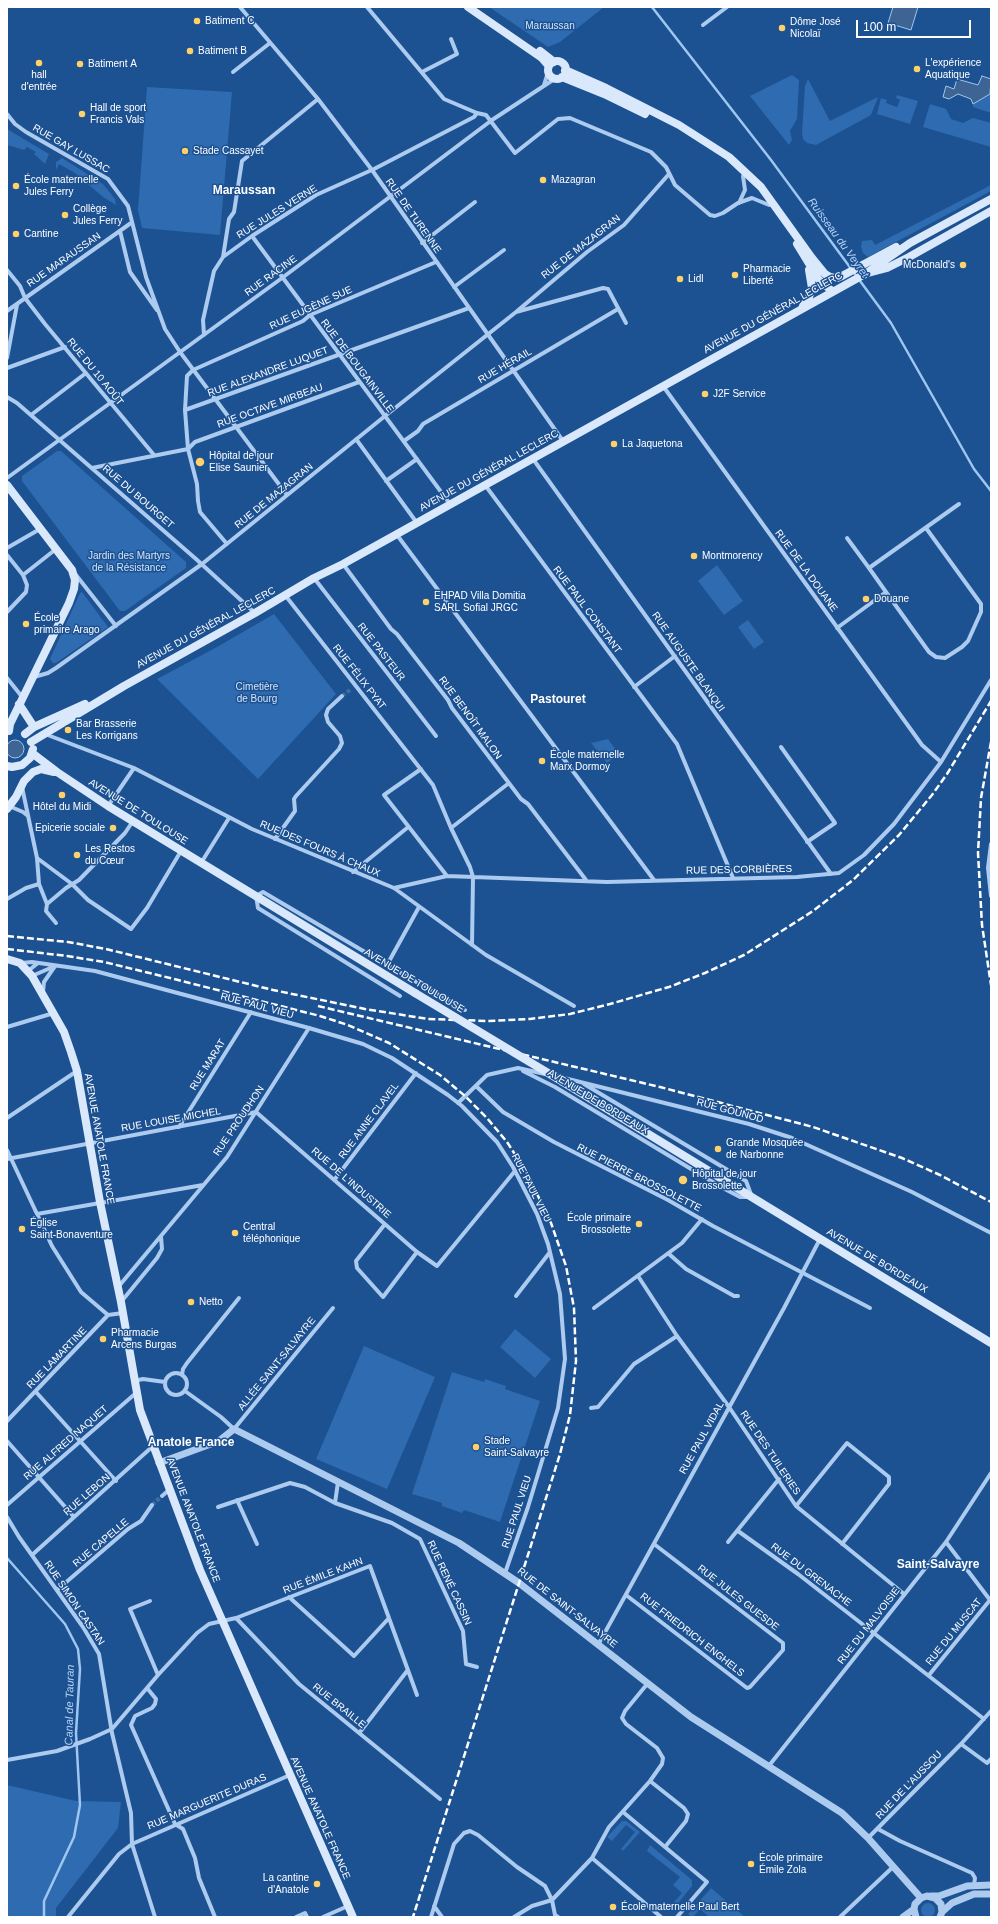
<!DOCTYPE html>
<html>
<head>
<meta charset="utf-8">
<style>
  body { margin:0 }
  #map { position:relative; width:998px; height:1924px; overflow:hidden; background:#1c5192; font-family:Helvetica,sans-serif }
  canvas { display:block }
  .frame { position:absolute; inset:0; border:8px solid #fff; pointer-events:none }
  .scale { position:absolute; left:856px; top:20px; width:115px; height:18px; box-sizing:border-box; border:2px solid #fff; border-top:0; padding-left:5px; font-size:12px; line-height:14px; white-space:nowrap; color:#fff; -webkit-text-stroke:3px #1c5192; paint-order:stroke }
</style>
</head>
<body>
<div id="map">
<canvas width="998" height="1924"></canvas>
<div class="frame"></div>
<div class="scale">100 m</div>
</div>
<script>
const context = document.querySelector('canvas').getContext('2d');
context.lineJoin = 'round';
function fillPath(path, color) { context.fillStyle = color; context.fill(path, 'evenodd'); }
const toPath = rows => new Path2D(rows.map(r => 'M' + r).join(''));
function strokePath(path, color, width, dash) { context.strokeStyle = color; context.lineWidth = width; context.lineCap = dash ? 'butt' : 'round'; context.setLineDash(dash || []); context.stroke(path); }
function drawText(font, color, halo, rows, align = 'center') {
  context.font = font + ' Helvetica,sans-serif'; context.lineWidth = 3; context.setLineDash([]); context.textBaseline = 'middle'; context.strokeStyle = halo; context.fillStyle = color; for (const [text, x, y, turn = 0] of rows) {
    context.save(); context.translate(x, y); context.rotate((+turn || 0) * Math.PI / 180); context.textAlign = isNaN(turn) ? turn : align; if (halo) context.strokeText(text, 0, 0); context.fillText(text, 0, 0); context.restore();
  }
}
const green = toPath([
  [489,7,604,7,560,42,548,47],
  [792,75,799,80,797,119,790,131,792,140,789,145,750,96],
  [808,79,830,121,878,97,871,115,816,145,807,143,803,139,802,133,805,86],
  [147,87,232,92,220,235,142,228,138,210],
  [991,91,991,113,973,107,973,104,990,94],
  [897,95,918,101,910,124,877,114,881,98,887,100,886,103,897,107,900,100,896,98],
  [930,104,946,109,951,119,963,123,973,118,991,123,991,147,923,127],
  [7,129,49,154,45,164,34,154,36,152,27,147,24,150,7,145],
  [62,158,103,184,115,199,116,205,103,197,75,173,59,164,56,170,56,162],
  [991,185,991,191,868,257,863,253,861,247,862,241,872,240,875,245],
  [57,451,61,451,186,562,186,568,125,611,120,611,22,481,22,476],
  [717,565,743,601,724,615,698,581],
  [82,592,108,627,56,663,53,663,50,659,80,593],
  [274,614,336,694,258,779,157,679,217,647],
  [748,620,764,642,754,649,738,627],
  [608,739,619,754,607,763,591,743],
  [515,1329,551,1359,535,1378,500,1347],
  [364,1346,435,1377,387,1489,316,1459],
  [452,1372,484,1382,485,1379,506,1386,505,1389,540,1401,500,1522,464,1510,462,1513,442,1506,442,1503,412,1494],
  [7,1785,76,1801,121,1802,118,1828,56,1908,56,1917,7,1917],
  [622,1821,626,1821,640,1832,623,1851,621,1849,635,1832,626,1825,612,1841,607,1837],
  [650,1845,692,1880,692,1886,672,1911,668,1909,682,1893,673,1885,680,1877,647,1851],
  [711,1888,745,1917,709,1917,700,1909,693,1917,691,1917,688,1914],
  '921 1910a7 7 0 1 1 14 0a7 7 0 1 1-14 0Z'
]);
const water = toPath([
  [893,7,918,7,911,30,888,23,893,7],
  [982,76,991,79,990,94,973,104,971,99,958,94,949,99,943,97,946,86,954,89,957,79,978,85,982,76],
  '6 749a9 9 0 1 1 18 0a9 9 0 1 1-18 0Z'
]);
const stream = toPath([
  [652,7,771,160,891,323,974,469,991,491],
  [7,1558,65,1624,78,1649,80,1669,76,1733,80,1805,74,1837,44,1901,44,1917]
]);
const minorTunnel = toPath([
  [342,696,350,690],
  [152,1505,162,1496]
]);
const minor = toPath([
  [240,7,318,99,372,170,563,441],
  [367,7,444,99,477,113,486,115,515,153,558,119,570,118,651,152,666,167,675,185,710,215,715,216,723,213,738,203,752,198,769,205],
  [703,25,727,7],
  [233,72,270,43],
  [422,72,457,54,451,39],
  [544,85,548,72],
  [7,114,15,124,26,132,108,179,128,206,146,277,165,329,180,352,287,495],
  [739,203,745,190,743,176],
  [120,231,130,272,157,310],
  [252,236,450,504],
  [422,243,475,202],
  [223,257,229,219,234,212,242,161,318,99],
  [7,270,20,286,25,298,45,324,154,455],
  [454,287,504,250],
  [7,311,131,223],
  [516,312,603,288,608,289,626,323],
  [204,335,203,320,214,271,223,257,252,236,316,195,374,169,474,117,477,113],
  [7,358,17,305],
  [7,368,65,347],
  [663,386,922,745,941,762],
  [7,397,17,403,196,559,255,613],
  [185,410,469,308],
  [31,415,86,373],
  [356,439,417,523],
  [404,441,418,431,423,424,618,309],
  [533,459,831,874],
  [92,468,188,449,195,442,359,382],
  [7,478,282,278,492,120,556,78],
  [386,481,417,459],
  [485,485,677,744,733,878],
  [397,535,654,880],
  [847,538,869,568],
  [227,544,200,512,198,501,197,484,188,449,185,410,187,376,193,370,303,321,310,315,436,262],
  [7,548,40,529],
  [7,555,23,575,27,585,26,592,7,612],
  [343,564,391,629,397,634,448,700,452,708,521,799,528,804,586,880],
  [23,575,56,549],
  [76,575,116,626],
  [314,578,436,736],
  [886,592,929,652,936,657,945,658,962,647,968,641,981,612,981,604,926,528],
  [285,595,433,785,451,828,470,867,473,877,472,945],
  [837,628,886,592,869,568,959,504],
  [34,677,48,673,56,668,202,564,385,416,516,312,587,252,624,225,669,174],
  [7,678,23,698],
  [634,687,675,656],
  [45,734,134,768,252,829,394,888,486,955,574,1006],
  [781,747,835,823,807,842],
  [421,769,384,795,447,876],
  [22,787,37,858,39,884,47,904,46,911,56,923],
  [9,806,23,812,28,816],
  [108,806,134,768],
  [451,828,509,783],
  [275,839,295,811,294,799,296,796,339,749,342,743,340,736,328,722,326,715,328,709,342,696],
  [991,844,988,868,991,896],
  [37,858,72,884,88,900,131,929,147,908,181,851],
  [201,863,229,818],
  [353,872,407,828],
  [394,888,447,876,607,882,797,877,839,873,864,855,894,824,941,762,991,680],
  [7,899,26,888,39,884],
  [47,904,66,888,79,880,125,833,133,821],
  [21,963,32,962,95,971,309,1028,363,1044,392,1058,448,1095,462,1106,497,1142,513,1167,537,1214,548,1244,560,1294,565,1359,558,1408,528,1507,505,1573],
  [387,965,465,1010],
  [28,971,38,963],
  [32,976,55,966],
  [43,992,44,982,55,966],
  [400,996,258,908,256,896,263,892,387,965,419,907],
  [7,1027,54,1013],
  [523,1071,555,1087,721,1187,740,1197,752,1197,746,1181,584,1084],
  [560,1077,749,1124,792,1138,912,1192,991,1233],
  [476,1086,503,1112,554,1142,668,1200,713,1226,870,1308],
  [458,1103,487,1075,518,1068,545,1074],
  [7,1118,77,1071],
  [179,1127,251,1012],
  [7,1150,52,1246,81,1292,108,1315],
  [7,1159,256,1112,417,1252,437,1266,515,1171],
  [335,1179,416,1073],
  [37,1214,203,1185],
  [385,1224,356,1261,357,1268,383,1297,417,1252],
  [669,1254,686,1269,734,1296,738,1296],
  [638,1276,677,1336,729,1407,796,1506,904,1594],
  [119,1286,227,1157,309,1028],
  [516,1296,550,1252],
  [121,1302,157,1258,162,1249,161,1237],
  [594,1308,682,1243,702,1219],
  '165 1384a11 11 0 1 1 22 0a11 11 0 1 1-22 0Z',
  [182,1375,183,1369,187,1363,239,1298],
  [134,1381,143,1379,165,1382],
  [185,1391,221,1417,234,1429,333,1308],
  [36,1392,116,1481],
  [591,1408,598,1407,634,1364,677,1336],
  [7,1421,108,1315,123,1313],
  [7,1441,74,1517],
  [338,1482,335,1503,392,1523,420,1539,463,1631,466,1664,477,1667],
  [162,1496,169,1490],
  [237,1500,257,1544],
  [7,1505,136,1393],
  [796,1506,847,1443,889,1477,889,1484,842,1544],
  [218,1507,290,1483,305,1487,335,1503],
  [7,1517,19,1537,83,1627,99,1654,112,1733,131,1813,132,1844,155,1917],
  [738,1531,798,1574,984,1719],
  [728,1542,779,1479],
  [32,1555,153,1446],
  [57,1590,128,1529,141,1521,152,1505],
  [626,1595,747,1688,750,1687,783,1650,783,1643,654,1544],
  [289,1597,354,1656,389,1618],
  [150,1601,130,1609,158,1675],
  [236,1618,299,1684,440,1799],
  [598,1645,784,1308,820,1239],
  [929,1675,990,1600,946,1542],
  [147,1688,156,1699,155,1704,152,1708,135,1716,131,1725,175,1824,183,1829,195,1858,199,1878,215,1917],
  [991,1711,961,1744,987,1763,991,1759],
  [360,1732,407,1671],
  [7,1760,57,1751,90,1739,112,1729,158,1675,197,1633,209,1624,236,1618,370,1566,417,1695],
  [768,1767,946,1542,991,1473],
  [650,1781,684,1808,688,1814,686,1821,665,1847],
  [623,1812,707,1882,677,1917],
  [878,1829,900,1841,972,1873,975,1878,974,1885],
  [868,1838,961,1744],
  [592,1858,609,1827,650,1781,662,1764,663,1758,657,1748,626,1724,622,1718,625,1711,648,1683],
  [434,1906,442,1917],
  [68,1917,119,1854,132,1844,290,1775],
  [296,1917,305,1913,307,1917],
  [323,1917,348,1906],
  [431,1917,454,1844,464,1833,470,1831,478,1835,517,1867,545,1886,552,1900,555,1915,558,1917],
  [514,1917,532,1906,552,1900,592,1858,661,1917],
  [840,1917,894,1866]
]);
const tertiary = toPath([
  [159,1463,219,1441,234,1429,459,1543,519,1583,691,1717,842,1813,868,1838,921,1898],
  [931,1896,939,1896,967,1886,991,1885],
  [942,1912,952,1903,974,1894,991,1894],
  [903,1917,914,1909],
  [916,1917,914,1909,915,1904,921,1898,927,1896,935,1898,941,1904,942,1912,940,1917]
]);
const secondary = toPath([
  [468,7,542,58,549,66],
  [540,51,554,62],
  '548 70a9 9 0 1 1 18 0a9 9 0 1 1-18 0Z',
  [565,70,606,88,679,125,729,157,761,187,812,258,825,274,830,277,837,278,842,276,896,247],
  [562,77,604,94,645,114],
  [797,244,819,280,832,291],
  [868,273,887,268,909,257,991,211],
  [803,306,809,297,812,288,809,270],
  [7,485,72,570,75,580,74,589,69,603,10,724,9,731],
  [19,704,34,727],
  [25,734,34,727,85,704],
  [31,742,124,686,255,613,314,578,343,564,865,274,910,243,991,199],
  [32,753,57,772,108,806,415,993],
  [7,766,12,767,22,765,30,758,33,749],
  [7,809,16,797,24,781,33,772,41,769,54,772],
  [7,959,20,963,32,976,64,1032,71,1052,77,1071,100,1202,121,1302,140,1410,200,1570,353,1917],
  [563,1082,991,1343]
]);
const rail = toPath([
  [991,742,981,798,978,853,982,925,991,985],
  [7,936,68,942,106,949,273,990,365,1009,428,1019,488,1021,530,1019,570,1014,610,1004,669,987,705,973,744,955,813,911,853,880,899,835,932,795,947,774,991,701],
  [7,949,67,956,104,962,170,978,320,1016,348,1025,389,1043,440,1075,465,1096,487,1118,507,1142,527,1173,551,1223,566,1266,574,1308,576,1361,570,1415,560,1454,413,1917],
  [318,1006,660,1087,813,1127,902,1158,940,1175,991,1202]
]);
const secondaryBridge = toPath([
  [415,993,563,1082]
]);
const markers = [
  [197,21,4,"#ffd16a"],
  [782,28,4,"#ffd16a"],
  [190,51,4,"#ffd16a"],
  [39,63,4,"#ffd16a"],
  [80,64,4,"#ffd16a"],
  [917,69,4,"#ffd16a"],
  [82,114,4,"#ffd16a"],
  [185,151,4,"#ffd16a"],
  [543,180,4,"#ffd16a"],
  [16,186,4,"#ffd16a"],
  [65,215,4,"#ffd16a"],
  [16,234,4,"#ffd16a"],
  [963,265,4,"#ffd16a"],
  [735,275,4,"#ffd16a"],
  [680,279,4,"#ffd16a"],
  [705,394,4,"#ffd16a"],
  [614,444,4,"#ffd16a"],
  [200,462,5,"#ffd16a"],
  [694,556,4,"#ffd16a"],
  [866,599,4,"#ffd16a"],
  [426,602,4,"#ffd16a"],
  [26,624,4,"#ffd16a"],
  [68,730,4,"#ffd16a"],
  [542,761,4,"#ffd16a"],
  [62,795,4,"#ffd16a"],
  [113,828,4,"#ffd16a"],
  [77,855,4,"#ffd16a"],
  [718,1149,4,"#ffd16a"],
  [683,1180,5,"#ffd16a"],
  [639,1224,4,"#ffd16a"],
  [22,1229,4,"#ffd16a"],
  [235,1233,4,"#ffd16a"],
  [191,1302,4,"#ffd16a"],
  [103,1339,4,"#ffd16a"],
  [476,1447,4,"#ffd16a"],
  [751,1864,4,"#ffd16a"],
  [317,1884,4,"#ffd16a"],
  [613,1907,4,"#ffd16a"]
];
const poiNames = [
  ["Batiment C",205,21],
  ["Dôme José",790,22],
  ["Nicolaï",790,34],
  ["Batiment B",198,51],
  ["L'expérience",925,63],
  ["Aquatique",925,75],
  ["Batiment A",88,64],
  ["hall",39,75,"center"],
  ["d'entrée",39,87,"center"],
  ["Hall de sport",90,108],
  ["Francis Vals",90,120],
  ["Stade Cassayet",193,151],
  ["École maternelle",24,180],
  ["Jules Ferry",24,192],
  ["Mazagran",551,180],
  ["Collège",73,209],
  ["Jules Ferry",73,221],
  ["Cantine",24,234],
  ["McDonald's",955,265,"right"],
  ["Pharmacie",743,269],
  ["Liberté",743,281],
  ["Lidl",688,279],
  ["J2F Service",713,394],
  ["La Jaquetona",622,444],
  ["Hôpital de jour",209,456],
  ["Elise Saunier",209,468],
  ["Montmorency",702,556],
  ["EHPAD Villa Domitia",434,596],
  ["SARL Sofial JRGC",434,608],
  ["Douane",874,599],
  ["École",34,618],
  ["primaire Arago",34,630],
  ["Bar Brasserie",76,724],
  ["Les Korrigans",76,736],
  ["École maternelle",550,755],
  ["Marx Dormoy",550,767],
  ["Hôtel du Midi",62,807,"center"],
  ["Epicerie sociale",105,828,"right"],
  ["Les Restos",85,849],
  ["du Cœur",85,861],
  ["Grande Mosquée",726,1143],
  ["de Narbonne",726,1155],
  ["Hôpital de jour",692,1174],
  ["Brossolette",692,1186],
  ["École primaire",631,1218,"right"],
  ["Brossolette",631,1230,"right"],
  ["Église",30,1223],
  ["Saint-Bonaventure",30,1235],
  ["Central",243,1227],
  ["téléphonique",243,1239],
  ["Netto",199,1302],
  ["Pharmacie",111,1333],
  ["Arcens Burgas",111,1345],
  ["Stade",484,1441],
  ["Saint-Salvayre",484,1453],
  ["École primaire",759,1858],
  ["Émile Zola",759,1870],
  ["La cantine",309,1878,"right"],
  ["d'Anatole",309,1890,"right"],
  ["École maternelle Paul Bert",621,1907]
];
const parkNames = [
  ["Maraussan",550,26],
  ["Jardin des Martyrs",129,556],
  ["de la Résistance",129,568],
  ["Cimetière",257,687],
  ["de Bourg",257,699]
];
const streetNames = [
  ["RUE GAY LUSSAC",71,149,30],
  ["RUE JULES VERNE",277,212,-32],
  ["RUE DE TURENNE",413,216,55],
  ["RUE DE MAZAGRAN",581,247,-38],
  ["RUE MARAUSSAN",64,260,-35],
  ["RUE RACINE",271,276,-36],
  ["RUE EUGÈNE SUE",311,308,-25],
  ["AVENUE DU GÉNÉRAL LECLERC",773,313,-29],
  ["RUE DE BOUGAINVILLE",357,366,53],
  ["RUE HÉRAIL",505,366,-30],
  ["RUE DU 10 AOÛT",95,372,51],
  ["RUE ALEXANDRE LUQUET",268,372,-20],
  ["RUE OCTAVE MIRBEAU",270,406,-20],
  ["AVENUE DU GÉNÉRAL LECLERC",489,471,-29],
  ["RUE DE MAZAGRAN",274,496,-39],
  ["RUE DU BOURGET",138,497,41],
  ["RUE DE LA DOUANE",806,571,54],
  ["RUE PAUL CONSTANT",587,610,53],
  ["AVENUE DU GÉNÉRAL LECLERC",206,628,-29],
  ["RUE PASTEUR",381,652,52],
  ["RUE AUGUSTE BLANQUI",688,662,55],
  ["RUE FÉLIX PYAT",359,677,52],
  ["RUE BENOÎT MALON",470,718,54],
  ["AVENUE DE TOULOUSE",138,812,32],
  ["RUE DES FOURS À CHAUX",320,849,23],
  ["RUE DES CORBIÈRES",739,870,-1],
  ["AVENUE DE TOULOUSE",414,981,31],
  ["RUE PAUL VIEU",257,1006,15],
  ["RUE MARAT",208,1065,-58],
  ["AVENUE DE BORDEAUX",598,1102,31],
  ["RUE GOUNOD",730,1111,15],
  ["RUE LOUISE MICHEL",171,1120,-10],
  ["RUE PROUDHON",239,1121,-56],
  ["RUE ANNE CLAVEL",369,1121,-53],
  ["AVENUE ANATOLE FRANCE",99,1139,80],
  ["RUE PIERRE BROSSOLETTE",639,1178,27],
  ["RUE DE L'INDUSTRIE",351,1183,41],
  ["RUE PAUL VIEU",531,1188,63],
  ["AVENUE DE BORDEAUX",877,1261,31],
  ["RUE LAMARTINE",57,1358,-46],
  ["ALLÉE SAINT-SALVAYRE",277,1364,-51],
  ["RUE PAUL VIDAL",702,1438,-61],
  ["RUE ALFRED NAQUET",66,1443,-41],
  ["RUE DES TUILERIES",770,1453,56],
  ["RUE LEBON",87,1495,-41],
  ["RUE PAUL VIEU",517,1512,-72],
  ["AVENUE ANATOLE FRANCE",193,1520,69],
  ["RUE CAPELLE",101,1543,-40],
  ["RUE DU GRENACHE",811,1575,37],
  ["RUE ÉMILE KAHN",323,1576,-21],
  ["RUE RENÉ CASSIN",449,1583,65],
  ["RUE JULES GUESDE",738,1598,38],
  ["RUE SIMON CASTAN",74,1603,56],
  ["RUE DE SAINT-SALVAYRE",567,1608,38],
  ["RUE DU MALVOISIE",869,1626,-52],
  ["RUE DU MUSCAT",954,1632,-51],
  ["RUE FRIEDRICH ENGHELS",692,1635,38],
  ["RUE BRAILLE",339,1706,39],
  ["RUE DE L'AUSSOU",909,1785,-46],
  ["RUE MARGUERITE DURAS",207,1802,-23],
  ["AVENUE ANATOLE FRANCE",320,1818,66]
];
const waterNames = [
  ["Ruisseau du Veyret",838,238,54],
  ["Canal de Tauran",70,1705,-89]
];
const quarterNames = [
  ["Maraussan",244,191],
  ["Pastouret",558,700],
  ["Anatole France",191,1443],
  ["Saint-Salvayre",938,1565]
];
fillPath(green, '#2f6bb0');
fillPath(water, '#3e6493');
strokePath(water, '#9fc6f0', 1);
strokePath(stream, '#9fc6f0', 2.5);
strokePath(minorTunnel, '#3e6ba2', 4, [4, 2]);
strokePath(minor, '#accbef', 4);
strokePath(tertiary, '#accbef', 7);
strokePath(secondary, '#d9e8fa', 8);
strokePath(rail, '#fff', 2.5, [7, 3]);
strokePath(secondaryBridge, '#d9e8fa', 8);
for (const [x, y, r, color] of markers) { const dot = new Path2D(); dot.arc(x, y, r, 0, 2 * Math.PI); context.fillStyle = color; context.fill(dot); strokePath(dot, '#1c5192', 1.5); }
drawText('10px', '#fff', '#1c5192', poiNames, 'left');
drawText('10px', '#d2e5fa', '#1c5192', parkNames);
drawText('10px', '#fff', '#1c5192', streetNames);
drawText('italic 11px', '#b8d5f5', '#1c5192', waterNames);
drawText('bold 12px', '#fff', '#1c5192', quarterNames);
</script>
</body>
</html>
